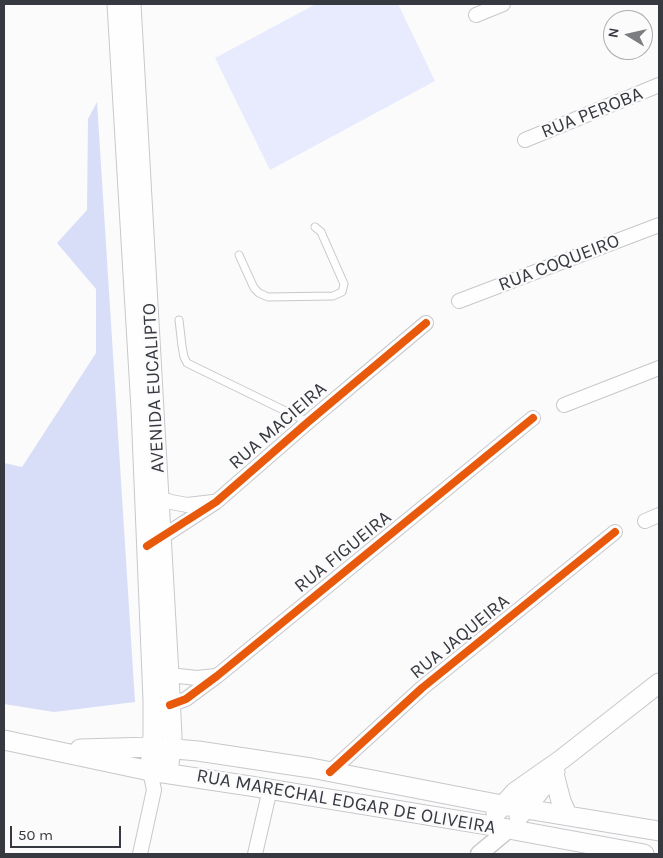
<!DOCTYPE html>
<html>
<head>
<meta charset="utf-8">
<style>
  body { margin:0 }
  #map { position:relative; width:663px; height:858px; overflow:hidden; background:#fbfbfb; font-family:Karla,sans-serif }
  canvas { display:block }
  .frame { position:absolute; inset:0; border:5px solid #373941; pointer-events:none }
  .north { position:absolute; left:603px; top:10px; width:50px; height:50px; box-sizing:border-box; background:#fbfbfb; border:1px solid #adadb1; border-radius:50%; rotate:279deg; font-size:14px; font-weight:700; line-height:20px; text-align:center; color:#373941 }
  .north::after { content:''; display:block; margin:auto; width:18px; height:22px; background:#7c7d82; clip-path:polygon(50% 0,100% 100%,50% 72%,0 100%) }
  .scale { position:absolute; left:10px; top:826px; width:111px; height:22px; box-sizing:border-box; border:2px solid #373941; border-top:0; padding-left:6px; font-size:15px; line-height:18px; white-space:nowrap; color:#373941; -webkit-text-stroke:4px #fbfbfb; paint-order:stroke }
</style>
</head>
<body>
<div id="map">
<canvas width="663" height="858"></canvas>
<div class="frame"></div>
<div class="north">N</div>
<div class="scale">50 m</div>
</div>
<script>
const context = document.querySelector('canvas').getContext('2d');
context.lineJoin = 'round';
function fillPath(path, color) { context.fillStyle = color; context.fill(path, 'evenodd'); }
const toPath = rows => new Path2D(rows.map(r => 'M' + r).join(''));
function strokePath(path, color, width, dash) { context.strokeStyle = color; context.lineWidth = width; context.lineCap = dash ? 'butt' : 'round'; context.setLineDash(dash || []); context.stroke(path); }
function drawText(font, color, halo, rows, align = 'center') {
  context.font = font + ' Karla,sans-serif'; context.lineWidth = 4.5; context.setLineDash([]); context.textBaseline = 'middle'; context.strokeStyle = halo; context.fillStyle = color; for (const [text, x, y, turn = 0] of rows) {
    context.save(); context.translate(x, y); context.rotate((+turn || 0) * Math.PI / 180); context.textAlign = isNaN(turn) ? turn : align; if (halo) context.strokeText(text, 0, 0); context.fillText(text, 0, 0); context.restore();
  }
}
const green = toPath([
  [316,4,398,4,435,81,270,170,215,58]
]);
const forest = toPath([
  [97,102,135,702,54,712,4,704,4,463,22,467,96,353,96,289,57,243,87,210,88,119]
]);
const service = toPath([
  [239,255,254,288,259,293,268,297,333,296,342,292,344,284,321,232,315,227],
  [179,320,182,346,184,357,187,363,308,422]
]);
const minor = toPath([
  [476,15,503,4],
  [525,140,659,85],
  [459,301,659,225],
  [564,405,659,368],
  [159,498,171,502,187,505,213,502],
  [645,521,659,515],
  [156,541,216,502,308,422,426,323],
  [169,675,197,678,216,676],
  [170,705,186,699,217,676,533,418],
  [330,772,422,688,615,532],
  [140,854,154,790,150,771],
  [255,854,270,789]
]);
const tertiary = toPath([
  [479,854,509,829]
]);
const secondary = toPath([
  [117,4,141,409,153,700,153,734,150,771],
  [131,4,169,675,172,737,168,773],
  [4,740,150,771,250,786,487,825,644,854],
  [80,749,152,747,198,751,311,768,502,805,659,831],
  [554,774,561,801,567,815],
  [496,813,515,792,562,759,659,683],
  [519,816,555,772]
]);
const cycleway = toPath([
  [147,546,216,502,308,422,426,323],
  [170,705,186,699,217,676,533,418],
  [330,772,422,688,615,532]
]);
const streetNames = [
  ["RUA PEROBA",592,113,-22],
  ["RUA COQUEIRO",559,263,-21],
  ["AVENIDA EUCALIPTO",154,388,-93],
  ["RUA MACIEIRA",278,426,-41],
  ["RUA FIGUEIRA",343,552,-39],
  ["RUA JAQUEIRA",460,637,-39],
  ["RUA MARECHAL EDGAR DE OLIVEIRA",346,802,10]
];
fillPath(green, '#e7ebfd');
fillPath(forest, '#d8def7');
strokePath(service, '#c7c8cc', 9);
strokePath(minor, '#c7c8cc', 16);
strokePath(tertiary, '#c7c8cc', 19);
strokePath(secondary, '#c7c8cc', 21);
strokePath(service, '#fefefe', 7);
strokePath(minor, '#fefefe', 14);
strokePath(tertiary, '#fefefe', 16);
strokePath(secondary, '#fefefe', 19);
strokePath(cycleway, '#e8590c', 8);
drawText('19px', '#373941', '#fbfbfb', streetNames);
</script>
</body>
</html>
